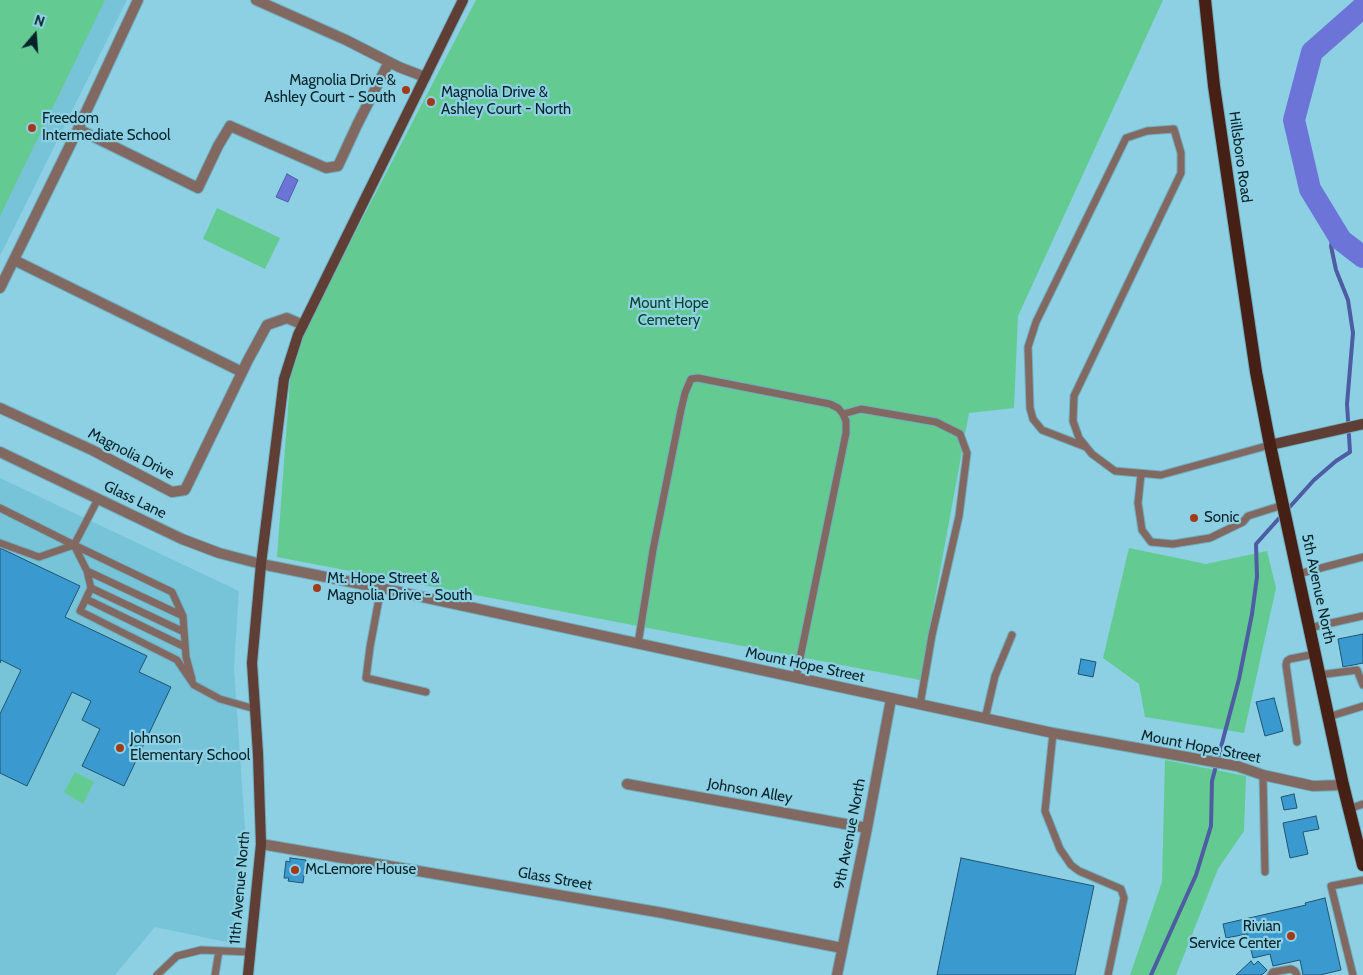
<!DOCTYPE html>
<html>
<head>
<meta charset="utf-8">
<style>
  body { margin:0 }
  #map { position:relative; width:1363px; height:975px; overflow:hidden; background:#8dd0e3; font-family:Cabin,sans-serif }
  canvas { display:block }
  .north { position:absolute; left:10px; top:10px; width:50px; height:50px; -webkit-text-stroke:4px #8dd0e3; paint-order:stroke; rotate:18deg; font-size:14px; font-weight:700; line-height:20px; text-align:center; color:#06232a }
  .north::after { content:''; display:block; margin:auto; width:18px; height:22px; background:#06232a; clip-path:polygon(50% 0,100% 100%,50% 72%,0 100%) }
</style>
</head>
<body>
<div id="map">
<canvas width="1363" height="975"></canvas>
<div class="north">N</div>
</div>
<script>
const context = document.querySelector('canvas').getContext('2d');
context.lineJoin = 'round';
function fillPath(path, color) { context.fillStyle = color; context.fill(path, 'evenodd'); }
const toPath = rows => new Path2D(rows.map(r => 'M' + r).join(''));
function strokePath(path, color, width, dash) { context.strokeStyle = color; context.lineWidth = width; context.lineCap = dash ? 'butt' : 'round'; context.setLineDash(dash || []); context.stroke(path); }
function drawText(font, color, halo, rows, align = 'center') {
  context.font = font + ' Cabin,sans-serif'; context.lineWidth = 4.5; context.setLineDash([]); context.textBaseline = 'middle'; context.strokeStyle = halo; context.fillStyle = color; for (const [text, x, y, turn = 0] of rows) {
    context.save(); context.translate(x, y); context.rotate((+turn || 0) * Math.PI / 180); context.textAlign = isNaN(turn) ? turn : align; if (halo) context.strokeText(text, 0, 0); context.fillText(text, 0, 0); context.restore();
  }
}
const built = toPath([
  [0,0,127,0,0,256],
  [0,478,239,591,234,668,245,828,231,943,155,927,115,975,0,975]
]);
const green = toPath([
  [0,0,105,0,0,216],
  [476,0,1163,0,1018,316,1014,408,969,413,920,680,277,557,292,354],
  [217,208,280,238,265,269,203,239],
  [1129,548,1206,564,1267,551,1276,588,1244,733,1145,717,1139,684,1103,658],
  [1165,760,1246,776,1244,831,1218,869,1176,975,1130,975,1162,882],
  [75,772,94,782,83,804,64,792]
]);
const water = toPath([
  [287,174,298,180,288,202,276,197,287,174]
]);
const stream = toPath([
  [1287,510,1314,480,1336,461,1350,452,1347,404,1353,333,1348,300,1336,270,1331,246,1334,229],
  [1151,975,1196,875,1211,826,1212,781,1239,679,1252,614,1257,577,1256,544,1282,515]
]);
const river = toPath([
  [1363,7,1312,52,1294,120,1310,189,1341,240,1363,257]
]);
const building = toPath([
  [0,548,80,586,65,617,147,656,139,672,171,687,124,786,82,766,100,729,82,720,91,701,72,692,27,786,0,773,0,714,21,670,1,660,0,663,0,548],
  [1363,634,1363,663,1343,667,1338,639,1363,634],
  [1081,659,1096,662,1093,677,1078,674,1081,659],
  [1274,698,1283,731,1265,736,1256,702,1274,698],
  [1294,794,1297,808,1284,810,1281,797,1294,794],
  [1316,816,1319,829,1303,832,1308,854,1290,858,1283,823,1316,816],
  [290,858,306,860,303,883,288,881,289,878,284,878,286,861,290,862,290,858],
  [961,858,1094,886,1075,975,937,975,961,858],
  [1325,898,1341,970,1320,975,1303,975,1300,960,1273,966,1270,954,1253,958,1247,934,1226,938,1223,924,1306,905,1305,903,1325,898],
  [1251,961,1254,965,1258,961,1267,970,1262,975,1236,975,1251,961]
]);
const lane = toPath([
  [843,414,861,409,936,422,960,434,967,453,959,516,932,635,920,705],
  [1086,447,1042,430,1033,419,1030,408,1028,347,1036,322,1126,138,1147,131,1174,129,1181,153,1181,173,1074,396,1073,421,1079,438,1092,454,1115,471,1161,475,1270,445],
  [1141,474,1138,503,1142,530,1151,542,1173,544,1210,538,1243,522,1248,516,1283,505],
  [0,508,74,545,172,592,183,616],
  [0,543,39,557,74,545,98,499],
  [74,545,87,571,91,588,80,611,177,660,194,685,220,699,255,709],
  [87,571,183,616,186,657,192,679],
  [1298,574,1363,557],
  [91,588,184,632],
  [381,588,370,647,366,678,426,692],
  [86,599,185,647],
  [1309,628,1363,616],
  [638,644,653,550,681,410,685,393,691,379,698,378,830,404,838,408,843,414,846,421,846,433,796,678],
  [1319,675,1357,670,1363,685],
  [1328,717,1363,706],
  [985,719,995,676,1012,635],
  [1053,733,1045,811,1060,849,1071,865,1079,871,1121,889,1124,898,1108,975],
  [1297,742,1286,665,1287,661,1290,659,1315,654],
  [1263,775,1265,872],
  [1349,809,1363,804],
  [157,975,177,956,201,950,250,952],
  [215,975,219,951],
  [1271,975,1273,972,1291,969,1295,971,1297,975],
  [1353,975,1331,886,1363,880]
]);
const street = toPath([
  [256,0,346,40,399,67,425,77],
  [78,129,198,188,218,146,230,126,326,168,338,166,357,125,389,62],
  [14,260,242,372],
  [0,288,78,129,138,0],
  [0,408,92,450,172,492,185,490,248,360,267,325,287,318,303,325],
  [0,452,182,539,219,553,261,564,381,588,1053,733,1237,766,1263,775,1313,786,1343,785],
  [627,784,867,828],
  [261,844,663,913,842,948],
  [837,975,867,828,891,699]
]);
const secondary = toPath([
  [1270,445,1363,424],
  [248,975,261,844,258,754,252,663,261,564,284,379,298,335,463,0]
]);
const primary = toPath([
  [1205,0,1214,86,1256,372,1270,445,1343,785,1363,865]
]);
const markers = [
  [406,90,5,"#a23a1a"],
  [431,102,5,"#a23a1a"],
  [32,128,5,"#a23a1a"],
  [1194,518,5,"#a23a1a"],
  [317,588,5,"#a23a1a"],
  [120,748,5,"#a23a1a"],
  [295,870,5,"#a23a1a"],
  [1291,936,5,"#a23a1a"]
];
const poiNames = [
  ["Magnolia Drive &",396,81,"right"],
  ["Ashley Court - South",396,98,"right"],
  ["Magnolia Drive &",441,93],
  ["Ashley Court - North",441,110],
  ["Freedom",42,119],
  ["Intermediate School",42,136],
  ["Sonic",1204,518],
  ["Mt. Hope Street &",327,579],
  ["Magnolia Drive - South",327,596],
  ["Johnson",130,739],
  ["Elementary School",130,756],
  ["McLemore House",305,870],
  ["Rivian",1281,927,"right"],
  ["Service Center",1281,944,"right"]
];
const streetNames = [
  ["Hillsboro Road",1240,157,82],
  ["Magnolia Drive",131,454,27],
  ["Glass Lane",135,500,26],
  ["5th Avenue North",1318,589,78],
  ["Mount Hope Street",805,665,12],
  ["Mount Hope Street",1201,747,11],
  ["Johnson Alley",750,791,10],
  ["9th Avenue North",850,834,-79],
  ["Glass Street",555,879,10],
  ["11th Avenue North",240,888,-85]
];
const parkNames = [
  ["Mount Hope",669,304],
  ["Cemetery",669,321]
];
fillPath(built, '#77c4d9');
fillPath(green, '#63ca91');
fillPath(water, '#6c75d7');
strokePath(water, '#4d5ca3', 1);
strokePath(stream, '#4d5ca3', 4);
strokePath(river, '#6c75d7', 22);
fillPath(building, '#3a9acf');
strokePath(building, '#205371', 1);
strokePath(lane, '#72adbe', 9);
strokePath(street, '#72adbe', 12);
strokePath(secondary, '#72adbe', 12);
strokePath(primary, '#72adbe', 14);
strokePath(lane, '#816962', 7);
strokePath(street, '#816962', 10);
strokePath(secondary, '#5f3e35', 10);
strokePath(primary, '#462015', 12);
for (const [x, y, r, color] of markers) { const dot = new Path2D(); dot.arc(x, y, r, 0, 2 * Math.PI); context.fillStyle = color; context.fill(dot); strokePath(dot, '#8dd0e3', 2); }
drawText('15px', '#06232a', '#8dd0e3', poiNames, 'left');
drawText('15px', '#06232a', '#8dd0e3', streetNames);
drawText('15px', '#0d4228', '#8dd0e3', parkNames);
</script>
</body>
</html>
